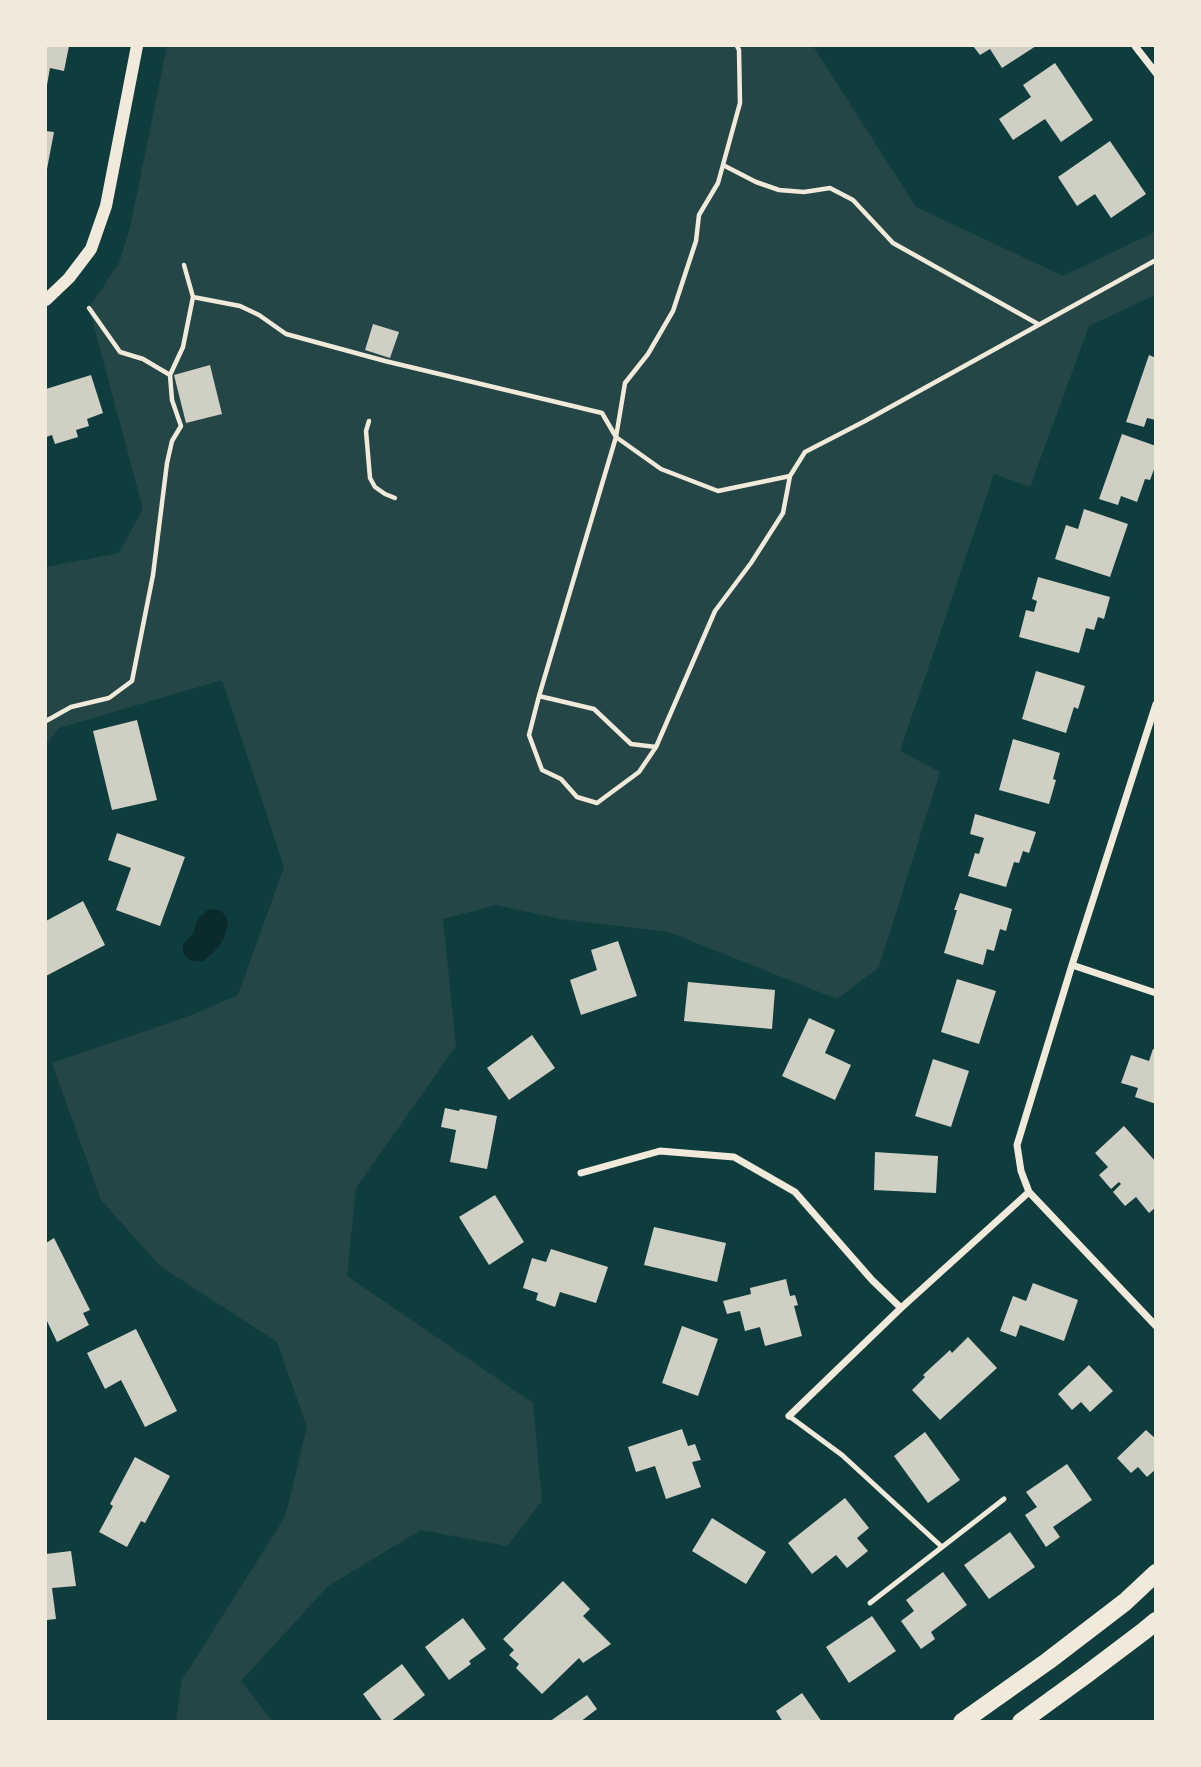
<!DOCTYPE html>
<html>
<head>
<meta charset="utf-8">
<style>
  body { margin:0 }
  #map { position:relative; width:1201px; height:1767px; overflow:hidden; background:#0f3d3e; font-family:"Roboto Serif",serif }
  canvas { display:block }
  .frame { position:absolute; inset:0; border:47px solid #f1e9da; pointer-events:none }
</style>
</head>
<body>
<div id="map">
<canvas width="1201" height="1767"></canvas>
<div class="frame"></div>
</div>
<script>
const context = document.querySelector('canvas').getContext('2d');
context.lineJoin = 'round';
function fillPath(path, color) { context.fillStyle = color; context.fill(path, 'evenodd'); }
const toPath = rows => new Path2D(rows.map(r => 'M' + r).join(''));
function strokePath(path, color, width, dash) { context.strokeStyle = color; context.lineWidth = width; context.lineCap = dash ? 'butt' : 'round'; context.setLineDash(dash || []); context.stroke(path); }
const green = toPath([
  [167,46,813,46,916,207,1063,276,1155,232,1155,295,1089,326,1030,487,994,474,900,751,940,772,879,967,837,999,669,932,560,919,496,905,443,919,456,1046,356,1188,347,1276,533,1403,542,1501,507,1546,421,1530,328,1586,241,1681,272,1721,176,1721,182,1680,285,1517,307,1427,277,1342,160,1266,101,1200,52,1063,192,1015,238,995,284,867,222,680,59,728,48,741,46,740,46,567,119,553,143,509,89,308,119,263,130,228]
]);
const water = toPath([
  [214,909,221,911,226,916,228,923,224,939,213,953,203,961,191,961,183,953,183,944,193,933,199,917,208,910]
]);
const building = toPath([
  [46,46,69,46,64,71,50,68,47,85],
  [973,46,1036,46,1002,68,990,49,980,55],
  [1055,63,1093,120,1061,142,1045,119,1013,140,999,119,1031,97,1023,85],
  [46,131,54,132,47,169,46,169],
  [1110,141,1146,194,1111,218,1095,194,1077,206,1058,177],
  [373,324,399,332,390,358,365,350],
  [1149,355,1156,358,1156,420,1147,418,1144,427,1126,422],
  [210,365,222,414,186,423,174,375],
  [91,375,103,413,87,419,89,426,76,430,78,437,55,444,52,435,46,437,46,389],
  [1122,434,1156,446,1156,464,1150,480,1145,479,1137,502,1121,496,1118,505,1099,499],
  [1084,509,1128,524,1110,577,1055,559,1066,525,1078,529],
  [1038,577,1110,597,1104,619,1098,617,1094,630,1086,628,1079,653,1019,637,1026,610,1034,612,1037,601,1032,599],
  [1036,671,1085,686,1078,709,1074,707,1066,733,1022,719],
  [137,720,157,800,112,810,93,731],
  [1013,739,1060,753,1053,779,1056,780,1049,804,999,790],
  [975,814,1036,832,1029,853,1023,851,1019,863,1014,862,1006,887,968,876,975,853,979,854,984,838,970,834],
  [117,833,185,857,160,926,116,910,131,868,108,860],
  [960,893,1012,909,1006,931,1000,929,994,951,987,949,983,965,944,953,957,910,954,910],
  [83,901,105,945,46,976,46,921],
  [618,941,637,996,581,1015,570,980,597,970,591,950],
  [957,979,996,991,979,1044,941,1032],
  [688,982,775,990,772,1029,684,1021],
  [809,1018,835,1030,825,1053,851,1065,835,1100,782,1076],
  [532,1035,555,1068,509,1100,487,1068],
  [1153,1049,1156,1050,1156,1104,1135,1097,1138,1088,1121,1083,1131,1055,1149,1061],
  [933,1059,969,1071,951,1127,915,1116],
  [445,1108,459,1111,460,1109,497,1116,487,1169,450,1162,456,1130,441,1127],
  [1124,1126,1156,1162,1156,1207,1149,1213,1136,1197,1125,1206,1113,1192,1121,1184,1119,1182,1111,1189,1099,1175,1108,1167,1095,1153],
  [875,1152,938,1156,936,1193,874,1190],
  [495,1195,524,1242,489,1265,459,1217],
  [654,1227,726,1243,717,1282,644,1265],
  [54,1238,90,1310,83,1313,89,1325,57,1342,46,1319,46,1243],
  [551,1249,608,1267,596,1303,560,1292,555,1307,536,1300,538,1293,523,1288,532,1258,546,1262],
  [786,1279,790,1296,795,1295,798,1305,794,1306,802,1336,765,1346,760,1327,745,1331,740,1311,727,1314,723,1301,751,1294,750,1288],
  [1033,1283,1078,1300,1064,1341,1020,1325,1016,1337,1000,1331,1013,1296,1026,1301],
  [682,1326,718,1339,698,1396,662,1383],
  [136,1329,177,1411,145,1427,121,1380,105,1389,87,1353],
  [968,1337,997,1368,940,1420,912,1390,925,1377,923,1375,950,1350,952,1353],
  [1089,1365,1113,1391,1090,1412,1081,1402,1072,1410,1058,1394],
  [682,1429,688,1446,695,1444,701,1460,692,1462,701,1487,666,1499,655,1466,636,1472,628,1447],
  [1146,1430,1156,1439,1156,1469,1147,1477,1138,1467,1131,1473,1117,1458],
  [925,1432,960,1480,928,1503,894,1456],
  [135,1457,170,1476,145,1523,141,1521,127,1547,99,1532,113,1506,110,1504],
  [1067,1464,1092,1500,1053,1527,1060,1537,1046,1547,1025,1515,1037,1507,1026,1492],
  [845,1498,869,1528,857,1538,868,1551,847,1568,836,1555,812,1574,788,1543],
  [712,1518,766,1552,746,1584,692,1551],
  [1010,1532,1035,1567,989,1599,964,1565],
  [71,1551,76,1586,52,1588,56,1619,46,1620,46,1554],
  [943,1572,967,1605,931,1632,935,1639,921,1649,901,1621,914,1611,906,1600],
  [563,1581,590,1609,583,1616,611,1644,583,1663,579,1658,542,1694,516,1668,519,1664,509,1655,514,1650,503,1639],
  [872,1616,896,1651,849,1683,826,1647],
  [463,1618,486,1649,469,1661,471,1664,449,1680,425,1647],
  [402,1664,425,1695,390,1722,383,1722,363,1694],
  [802,1693,822,1722,783,1722,776,1711],
  [587,1695,597,1709,580,1722,549,1722]
]);
const path = toPath([
  [723,165,756,182,779,190,804,192,830,188,853,200,893,243,1038,324],
  [193,297,240,306,259,315,286,334,385,361,602,413,616,437,661,469,718,491,790,476,783,513,751,563,715,611,656,747,639,772,597,803,577,797,561,779,542,770,529,735,539,696,616,437,625,383,648,354,673,311,696,241,699,215,718,183,740,103,739,50,737,46],
  [170,375,183,347,193,297,184,265],
  [369,421,366,431,370,478,375,487,385,494,395,498],
  [790,476,805,452,865,421,1156,260],
  [539,696,594,709,631,744,656,747],
  [46,721,71,707,109,698,132,681,153,575,167,463,172,441,181,426,172,400,170,375,143,359,120,352,89,308]
]);
const service = toPath([
  [789,1416,842,1455,942,1547],
  [870,1603,1004,1499]
]);
const minor = toPath([
  [1135,46,1156,73],
  [1072,965,1156,993],
  [581,1173,660,1151,734,1157,795,1192,872,1280,901,1308],
  [1029,1192,1156,1326],
  [789,1416,901,1308,1029,1192,1021,1171,1017,1145,1072,965,1156,704]
]);
const tertiary = toPath([
  [46,300,69,278,91,249,106,206,137,46]
]);
const primary = toPath([
  [962,1722,1048,1661,1125,1602,1156,1573],
  [1021,1722,1087,1674,1144,1631,1156,1621]
]);
fillPath(green, '#244646');
fillPath(water, '#0a2a2b');
fillPath(building, '#cfcfc3');
strokePath(path, '#f1e9da', 4.5);
strokePath(service, '#f1e9da', 5);
strokePath(minor, '#f1e9da', 7);
strokePath(tertiary, '#f1e9da', 12);
strokePath(primary, '#f1e9da', 18);
</script>
</body>
</html>
